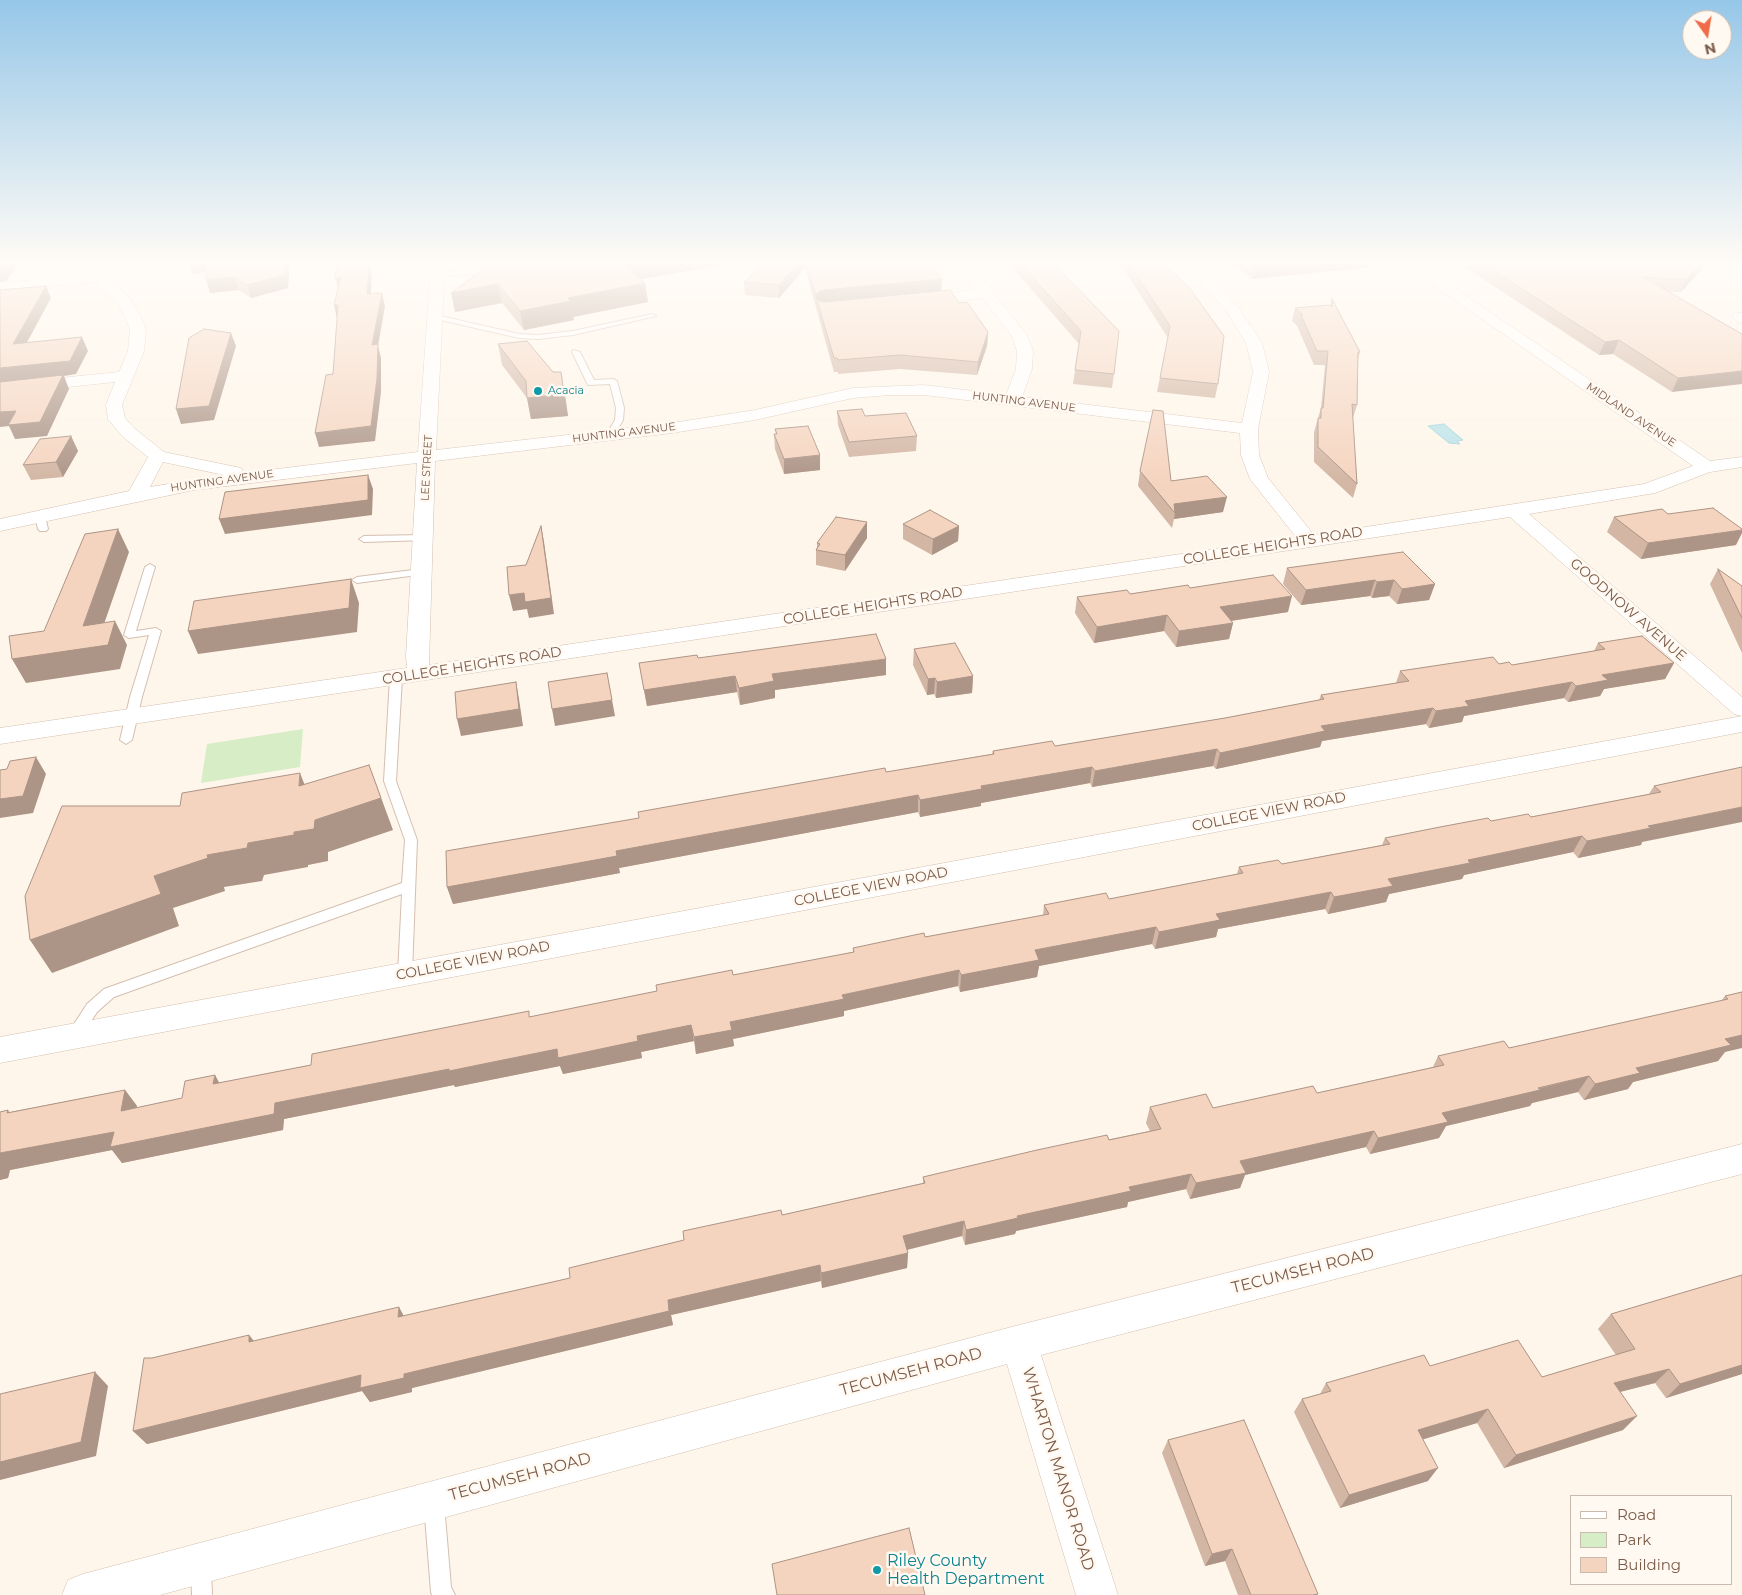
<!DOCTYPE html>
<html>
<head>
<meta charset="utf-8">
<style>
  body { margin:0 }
  #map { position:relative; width:1742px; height:1595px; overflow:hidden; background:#fef6ea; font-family:Montserrat,sans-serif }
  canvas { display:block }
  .legend { position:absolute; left:1570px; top:1495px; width:162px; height:90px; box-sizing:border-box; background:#fff9f1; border:1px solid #cabaae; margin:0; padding:6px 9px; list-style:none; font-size:15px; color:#7b5b4a }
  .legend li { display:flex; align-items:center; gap:10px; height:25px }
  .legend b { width:25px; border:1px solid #cabaae }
  .north { position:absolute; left:1682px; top:10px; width:50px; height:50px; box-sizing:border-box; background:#fff9f1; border:1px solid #cabaae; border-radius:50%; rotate:167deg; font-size:14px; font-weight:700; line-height:20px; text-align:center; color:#7b5b4a }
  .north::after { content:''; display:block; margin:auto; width:18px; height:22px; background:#ee6c49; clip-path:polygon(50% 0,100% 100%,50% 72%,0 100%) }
</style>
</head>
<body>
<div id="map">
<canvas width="1742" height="1595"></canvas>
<ul class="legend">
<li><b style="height:6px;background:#fff"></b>Road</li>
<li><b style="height:14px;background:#d6edc6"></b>Park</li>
<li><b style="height:14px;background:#f5d4bf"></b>Building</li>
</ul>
<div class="north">N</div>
</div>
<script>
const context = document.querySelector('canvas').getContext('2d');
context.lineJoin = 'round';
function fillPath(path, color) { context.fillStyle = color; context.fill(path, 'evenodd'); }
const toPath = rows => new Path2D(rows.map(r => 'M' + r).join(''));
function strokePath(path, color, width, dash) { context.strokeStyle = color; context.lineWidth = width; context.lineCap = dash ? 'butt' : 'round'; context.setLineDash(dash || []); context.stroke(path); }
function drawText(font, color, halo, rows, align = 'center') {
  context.font = font + ' Montserrat,sans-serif'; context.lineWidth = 5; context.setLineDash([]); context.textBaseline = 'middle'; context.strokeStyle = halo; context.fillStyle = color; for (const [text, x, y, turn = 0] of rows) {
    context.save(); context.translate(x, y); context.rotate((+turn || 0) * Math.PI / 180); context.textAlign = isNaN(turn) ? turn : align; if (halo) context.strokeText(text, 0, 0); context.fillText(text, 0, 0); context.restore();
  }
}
const green = toPath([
  [303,729,300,767,201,783,207,744]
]);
const water = toPath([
  [1444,424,1463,440,1457,441,1460,444,1449,443,1428,426,1444,424]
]);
const lane = toPath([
  [444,262,451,262,440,269,436,269,436,267,444,262],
  [502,262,510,262,483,273,437,277,434,275,437,273,482,269,502,262],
  [432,314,519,334,538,335,573,331,652,314,656,316,573,335,538,339,519,338,432,318,432,314],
  [573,350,580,352,594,380,613,379,617,381,624,408,623,420,614,436,607,434,615,420,616,408,610,384,588,385,572,352,573,350],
  [40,513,45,516,48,529,46,531,40,531,38,529,35,516,40,513],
  [423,535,426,536,426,540,364,542,359,539,364,536,423,535],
  [150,564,155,567,136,631,156,628,161,631,142,697,132,740,126,744,120,740,130,697,149,635,129,638,124,635,145,567,150,564],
  [421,569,426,572,425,574,357,583,352,580,357,577,421,569],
  [396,675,402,678,396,781,417,840,412,974,410,978,405,980,400,978,398,974,402,894,114,997,97,1012,80,1039,75,1041,70,1039,67,1035,87,1004,104,989,402,883,405,840,384,781,390,678,396,675],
  [434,1494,441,1497,444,1504,451,1587,455,1595,432,1595,431,1592,424,1504,427,1497,434,1494],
  [201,1558,208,1561,211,1568,212,1595,192,1595,191,1568,194,1561,201,1558]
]);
const street = toPath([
  [72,262,87,262,129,297,139,313,146,329,144,351,122,405,125,418,134,428,164,452,241,468,244,473,418,452,431,262,445,262,436,450,672,423,755,410,853,388,924,385,1006,395,1016,369,1017,351,1012,336,982,298,920,304,915,303,913,300,915,297,920,296,976,290,955,262,969,262,1027,335,1033,351,1032,369,1022,397,1242,423,1253,372,1246,343,1225,309,1180,262,1195,262,1236,304,1262,343,1269,372,1258,429,1259,455,1268,478,1314,535,1644,484,1693,466,1400,262,1416,262,1710,461,1742,457,1742,467,1710,472,1655,493,1529,514,1742,697,1742,716,1734,714,1510,517,0,744,0,728,407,668,406,656,417,463,194,490,0,531,0,519,129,491,148,457,122,436,108,419,106,405,115,382,0,394,0,384,119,372,128,351,130,329,118,303,95,282,0,291,0,283,86,275,72,262],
  [890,395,924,395,1240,433,1241,455,1250,479,1296,537,429,665,435,461,672,433,755,420,853,398,890,395],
  [163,462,224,475,150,487,163,462],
  [1739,313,1742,313,1742,323,1737,322,1732,317,1734,314,1739,313],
  [1742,716,1742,732,0,1063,0,1037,1742,716],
  [1742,1144,1742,1174,1041,1355,1118,1595,1076,1595,1007,1364,160,1595,62,1595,68,1580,83,1574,1019,1325,1742,1144]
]);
const wall = toPath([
  [188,262,301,262,290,262,288,288,251,298,239,290,210,293,206,272,193,274],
  [493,262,641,279,645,283,648,302,573,317,574,320,524,330,502,303,455,312],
  [765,262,929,262,941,291,959,303,988,332,987,346,977,375,900,369,838,374,838,372,834,372,805,268,779,298,745,295,744,282],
  [1012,262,1052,262,1114,374,1112,388,1073,384,1079,344,1011,266],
  [1119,262,1158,262,1218,384,1215,398,1157,392,1168,338],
  [1231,262,1370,262,1369,267,1252,279],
  [1457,262,1708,262,1681,292,1668,292,1742,334,1672,392,1613,354,1599,355],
  [1332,299,1360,352,1358,359,1357,405,1353,418,1357,484,1353,498,1314,462,1314,432,1321,408,1325,365,1314,365,1298,328,1298,327,1292,321,1295,308,1330,306],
  [498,344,565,392,568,416,531,419,527,398,502,365],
  [837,411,865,416,917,436,916,451,849,457,838,425],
  [775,429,820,470,784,474,775,449,774,434,776,434],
  [71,436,78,451,63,477,31,480,23,465],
  [1140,471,1171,481,1223,512,1174,519,1172,528,1138,486],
  [1668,514,1736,545,1641,559,1607,532,1614,517],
  [867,522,867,538,845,571,816,565,816,550,817,547,817,543],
  [903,524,959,526,958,541,932,555,903,539],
  [1287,568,1435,584,1429,600,1397,604,1389,596,1372,598,1370,596,1301,605,1283,584],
  [1718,569,1742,586,1742,653,1710,584],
  [1190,588,1288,612,1231,621,1233,623,1229,639,1176,647,1164,631,1094,643,1075,613,1077,597,1130,594],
  [1598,643,1674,663,1665,679,1604,689,1600,696,1568,702,1564,698,1464,716,1462,722,1429,728,1426,724,1322,741,1320,747,1216,769,1213,766,1092,787,1090,783,981,803,981,806,920,817,918,812,619,868,620,873,453,904,447,887,639,818,886,772,992,754,993,751,1055,746,1225,718,1319,700,1321,695,1396,683,1400,671,1499,664,1512,665,1594,651],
  [914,649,973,676,972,693,936,698,934,694,927,695,913,665],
  [698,658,886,675,775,690,775,698,740,705,737,692,647,706,639,663],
  [1734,769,1642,842,1641,845,1578,858,1573,852,1464,875,1462,879,1389,894,1386,902,1328,914,1325,909,1218,929,1216,937,1155,949,1152,944,1039,966,1037,977,960,992,958,986,844,1011,844,1016,733,1039,734,1046,696,1054,694,1041,641,1052,642,1058,563,1074,560,1066,455,1087,454,1085,284,1119,283,1130,122,1163,112,1150,10,1170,8,1178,0,1180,0,1112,8,1110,10,1112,125,1090,137,1106,136,1108,182,1098,215,1075,219,1083,311,1065,530,1017,853,952,853,948,925,937,1043,915,1044,905,1109,899,1237,874,1239,867,1282,864,1382,845,1385,838,1491,821,1531,817,1649,794,1654,786],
  [1742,992,1725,1052,1718,1061,1633,1082,1628,1089,1584,1100,1578,1092,1532,1103,1530,1106,1446,1126,1439,1138,1370,1154,1366,1147,1245,1175,1240,1188,1190,1199,1186,1189,1128,1202,1127,1207,1016,1231,1015,1234,965,1245,962,1236,907,1250,908,1253,907,1268,822,1288,821,1281,671,1315,673,1325,412,1388,412,1392,370,1402,362,1391,147,1444,133,1431,152,1358,249,1335,254,1341,404,1316,570,1278,684,1240,782,1215,923,1183,923,1177,1150,1131,1146,1123,1150,1107,1213,1108,1317,1093,1433,1067,1438,1056,1509,1048,1721,1001,1725,996],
  [1742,1275,1742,1374,1666,1398,1655,1383,1620,1392,1623,1430,1504,1468,1477,1423,1423,1439,1428,1481,1340,1508,1294,1412,1302,1399,1320,1394,1326,1383,1430,1366,1542,1377,1616,1355,1598,1329,1611,1314],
  [1168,1440,1318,1594,1317,1595,1238,1595,1225,1561,1205,1566,1162,1453]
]);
const shadedWall = toPath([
  [5,262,20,262,6,281,0,282,0,268],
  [188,262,207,262,210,271,193,274],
  [285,262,290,262,288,288,251,298,247,285],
  [364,262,370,262,369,265,372,277,370,307,367,294,363,265],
  [633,262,739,262,625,282,623,263],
  [799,262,805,262,805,268,779,298,779,285],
  [1301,262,1370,262,1369,267,1252,279,1254,266],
  [1702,262,1708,262,1681,292,1686,280],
  [234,277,239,290,210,293,206,280],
  [341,277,339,291,335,278],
  [942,279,941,292,818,305,816,297,816,309,816,296,818,292,824,290],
  [645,283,648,302,573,317,574,320,524,330,520,311,568,298],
  [498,284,502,303,455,312,451,293],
  [46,286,51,298,19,357,13,344],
  [382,293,385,306,378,346,381,358,381,392,375,441,319,447,315,433,372,345],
  [334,305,338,305,337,319],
  [988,332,987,346,977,375,978,362],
  [231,333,236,346,214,420,181,424,176,409],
  [82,337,88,351,76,374,64,376,69,389,47,436,15,439,9,426,0,427,0,368],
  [1619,340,1613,354,1599,355,1605,342],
  [1742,371,1742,384,1672,392,1678,378],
  [561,372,568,416,531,419,527,398],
  [71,436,78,451,63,477,56,462],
  [820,455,820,470,784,474,784,459],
  [368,475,373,489,372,515,225,534,219,519],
  [1227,497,1223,512,1174,519,1175,513,1174,504],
  [867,522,867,538,845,571,845,555],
  [541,526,544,542,554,614,529,618,527,609,513,611,509,595,524,593],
  [959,526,958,541,932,555,933,539],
  [118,529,129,552,96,647,115,621,127,645,120,669,26,683,12,659,83,626],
  [1742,530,1742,533,1736,545,1641,559,1648,543],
  [351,579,359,603,357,632,198,654,188,631],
  [1375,580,1370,596,1301,605,1306,590],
  [1394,580,1389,596,1372,598,1377,582],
  [1435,584,1429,600,1397,604,1402,589],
  [1292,596,1288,612,1217,623,1220,607],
  [1167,615,1164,631,1094,643,1097,627],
  [1233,623,1229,639,1176,647,1179,631],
  [886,659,886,675,775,690,775,698,740,705,739,688,772,674],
  [1674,663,1665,679,1604,689,1600,696,1568,702,1576,686,1602,675],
  [607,673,615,716,555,726,552,709],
  [735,676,737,692,647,706,644,690],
  [973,676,972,693,936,698,937,682],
  [935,678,934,694,927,695,928,679],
  [516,682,519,699,523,726,461,736,457,719],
  [1572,682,1564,698,1464,716,1462,722,1429,728,1436,711,1465,701],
  [1433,708,1426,724,1322,741,1320,747,1216,769,1220,753,1321,726],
  [1217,749,1213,766,1092,787,1095,771],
  [36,757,46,774,33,813,0,818,0,799],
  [369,765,393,830,328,852,328,861,308,865,308,867,264,875,262,881,224,887,225,891,173,908,179,926,52,973,30,940,154,876,207,855,248,843,294,832,315,820],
  [1092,767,1090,783,981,803,981,806,920,817,920,800,981,786],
  [300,773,313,806,299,786],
  [918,795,918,812,619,868,620,873,453,904,447,887,616,851],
  [1742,807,1742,822,1642,842,1641,845,1578,858,1587,841,1648,826],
  [1582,836,1573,852,1464,875,1462,879,1389,894,1386,902,1328,914,1334,897,1388,879,1468,860],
  [1331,892,1325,909,1218,929,1216,937,1155,949,1159,932,1216,914],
  [1156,927,1152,944,1039,966,1037,977,960,992,961,975,1035,950],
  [959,970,958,986,844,1011,844,1016,733,1039,734,1046,696,1054,694,1037,730,1022,842,995],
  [691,1025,694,1041,641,1052,642,1058,563,1074,560,1066,455,1087,454,1085,284,1119,283,1130,122,1163,112,1150,10,1170,8,1178,0,1180,0,1153,114,1132,275,1103,449,1069,557,1049,637,1036],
  [1742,1035,1742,1048,1725,1052,1718,1061,1633,1082,1628,1089,1584,1100,1595,1084,1636,1068,1725,1039],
  [215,1075,224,1092,213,1084],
  [1589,1076,1578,1092,1532,1103,1530,1106,1446,1126,1439,1138,1370,1154,1378,1138,1442,1113],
  [125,1090,137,1106,133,1127,121,1111],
  [1374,1131,1366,1147,1245,1175,1240,1188,1190,1199,1196,1183,1240,1161],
  [1191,1174,1186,1189,1128,1202,1127,1207,1016,1231,1015,1234,965,1245,966,1230,1129,1187],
  [964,1221,962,1236,902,1251,903,1236],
  [908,1253,907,1268,822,1288,821,1273],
  [820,1265,821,1281,671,1315,673,1325,412,1388,412,1392,370,1402,362,1391,147,1444,133,1431,361,1375,404,1374,668,1300],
  [399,1307,407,1322,398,1317],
  [249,1335,260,1349,249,1342],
  [1742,1365,1742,1374,1666,1398,1680,1384],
  [1669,1369,1655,1383,1600,1397,1614,1383],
  [95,1372,108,1386,96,1456,0,1480,0,1462],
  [1488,1409,1477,1423,1408,1444,1418,1430],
  [1637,1416,1623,1430,1504,1468,1516,1455],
  [1438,1468,1428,1481,1340,1508,1349,1495],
  [1232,1549,1225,1561,1205,1566,1212,1554]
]);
const building = toPath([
  [0,262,5,262,0,268,0,262],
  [206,262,285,262,284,275,247,285,234,277,206,280,206,262],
  [337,262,364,262,363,265,369,265,367,294,382,293,372,345,378,344,377,378,371,426,315,433,326,375,333,374,338,305,334,305,341,277,335,278,337,262],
  [493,262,633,262,623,263,645,283,568,298,571,301,520,311,498,284,451,293,493,262],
  [765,262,799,262,779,285,744,282,765,262],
  [806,262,929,262,942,279,824,290,818,292,816,296,806,262],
  [1019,262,1052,262,1119,331,1114,374,1075,370,1081,331,1019,262],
  [1128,262,1158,262,1165,267,1168,267,1188,286,1224,336,1218,384,1160,378,1170,326,1128,262],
  [1248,262,1301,262,1254,266,1248,262],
  [1480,262,1702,262,1686,280,1643,277,1742,334,1742,371,1678,378,1619,340,1605,342,1480,262],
  [46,286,13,344,82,337,70,361,0,368,0,290,46,286],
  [950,290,959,303,967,302,988,332,978,362,900,355,838,360,837,358,834,358,816,297,819,301,825,302,950,290],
  [1332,299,1360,352,1358,352,1357,405,1352,404,1357,484,1318,447,1318,418,1321,418,1321,408,1323,408,1328,351,1317,351,1301,315,1303,315,1295,308,1329,305,1332,307,1332,299],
  [204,329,231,333,209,406,176,409,189,338,204,329],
  [527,341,553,372,561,372,564,394,527,398,526,381,498,344,527,341],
  [63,375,40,422,8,425,16,411,0,412,0,382,63,375],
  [862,409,865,416,906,413,917,436,849,442,837,411,862,409],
  [1153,410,1163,411,1171,481,1207,476,1227,497,1174,504,1175,513,1140,471,1153,410],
  [808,426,820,455,784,459,774,434,777,434,775,429,808,426],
  [71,436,56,462,23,465,40,439,71,436],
  [368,475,368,500,219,519,225,492,368,475],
  [1713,508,1742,529,1742,530,1648,543,1614,517,1662,509,1668,514,1713,508],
  [930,510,959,526,933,539,903,524,930,510],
  [836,517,867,522,845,555,816,550,820,544,817,543,836,517],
  [541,526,551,598,525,602,524,593,509,595,507,567,526,565,541,526],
  [118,529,83,626,115,621,108,645,12,659,9,636,44,631,85,534,118,529],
  [1403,552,1435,584,1402,589,1394,580,1377,582,1375,580,1306,590,1287,568,1403,552],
  [1718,569,1742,586,1742,618,1718,569],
  [1273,575,1292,596,1220,607,1233,623,1179,631,1167,615,1097,627,1077,597,1127,590,1130,594,1188,585,1190,588,1273,575],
  [351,579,349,608,188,631,194,601,351,579],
  [876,634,886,659,772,674,774,681,739,688,735,676,644,690,639,663,697,655,698,658,876,634],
  [1642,636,1674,663,1602,675,1608,680,1576,686,1572,682,1465,701,1469,706,1436,711,1433,708,1321,726,1325,731,1220,753,1217,749,1095,771,1092,767,981,786,982,789,920,800,918,795,616,851,617,856,447,887,446,851,639,818,638,812,885,768,886,772,994,754,993,751,1052,741,1055,746,1225,718,1324,699,1321,695,1409,681,1400,671,1493,657,1499,664,1509,662,1512,665,1605,649,1598,643,1642,636],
  [955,643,973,676,937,682,935,678,928,679,914,649,955,643],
  [607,673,612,700,552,709,548,682,607,673],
  [516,682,519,709,457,719,455,692,516,682],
  [36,757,23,796,0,799,0,770,7,769,10,761,36,757],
  [369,765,381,798,315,820,314,829,294,832,294,835,248,843,247,848,207,855,208,858,154,876,161,894,30,940,25,896,62,806,180,806,182,793,300,773,299,786,369,765],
  [1742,767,1742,807,1648,826,1651,828,1587,841,1582,836,1468,860,1470,863,1388,879,1393,886,1334,897,1331,892,1216,914,1220,920,1159,932,1156,927,1035,950,1039,960,961,975,959,970,842,995,844,999,730,1022,732,1030,694,1037,691,1025,637,1036,638,1041,558,1058,557,1049,449,1071,449,1069,275,1103,274,1114,110,1147,114,1132,0,1153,0,1112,8,1110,7,1113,125,1090,121,1111,182,1098,185,1081,215,1075,213,1084,311,1065,312,1054,529,1011,529,1017,657,991,656,985,732,970,733,975,854,952,853,948,924,933,925,937,1049,914,1044,905,1106,893,1109,899,1243,873,1239,867,1278,860,1282,864,1390,844,1385,838,1440,827,1488,818,1491,821,1528,814,1531,817,1661,792,1654,786,1742,767],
  [1742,992,1742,1035,1725,1039,1731,1045,1636,1068,1640,1073,1595,1084,1589,1076,1538,1088,1540,1090,1442,1113,1448,1122,1378,1138,1374,1131,1240,1161,1246,1173,1196,1183,1191,1174,1129,1187,1131,1191,1017,1216,1018,1218,966,1230,964,1221,903,1236,908,1253,821,1273,820,1265,668,1300,669,1311,404,1374,404,1378,360,1388,361,1375,133,1431,144,1358,152,1358,249,1335,249,1342,399,1307,398,1317,570,1278,569,1268,684,1240,683,1231,781,1210,782,1215,925,1183,923,1177,1037,1150,1107,1135,1109,1140,1161,1129,1150,1107,1206,1094,1213,1108,1313,1086,1317,1093,1444,1065,1438,1056,1504,1041,1509,1048,1728,999,1725,996,1742,992],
  [1742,1275,1742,1365,1680,1384,1669,1369,1614,1383,1637,1416,1516,1455,1488,1409,1418,1430,1438,1468,1349,1495,1302,1399,1331,1391,1326,1383,1424,1355,1430,1366,1518,1340,1542,1377,1635,1349,1611,1314,1742,1275],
  [95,1372,81,1442,0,1462,0,1394,95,1372],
  [1244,1420,1318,1594,1313,1595,1251,1595,1232,1549,1212,1554,1168,1440,1244,1420],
  [909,1528,925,1595,777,1595,772,1564,909,1528]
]);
const markers = [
  [538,391,5,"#0f9aa8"],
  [877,1570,5,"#0f9aa8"]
];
const farCulturenames = [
  ["Acacia",548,391]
];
const farStreetnames = [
  ["HUNTING AVENUE",1024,402,7],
  ["MIDLAND AVENUE",1631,415,34],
  ["HUNTING AVENUE",624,433,-7],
  ["LEE STREET",427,468,-87],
  ["HUNTING AVENUE",222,481,-8]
];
const streetNames = [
  ["COLLEGE HEIGHTS ROAD",1273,546,-9],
  ["COLLEGE HEIGHTS ROAD",873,606,-9],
  ["GOODNOW AVENUE",1628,610,41],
  ["COLLEGE HEIGHTS ROAD",472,666,-9],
  ["COLLEGE VIEW ROAD",1269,812,-11],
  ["COLLEGE VIEW ROAD",871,887,-11],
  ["COLLEGE VIEW ROAD",473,961,-11]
];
const nearStreetnames = [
  ["TECUMSEH ROAD",1303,1271,-14],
  ["TECUMSEH ROAD",911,1372,-15],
  ["WHARTON MANOR ROAD",1058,1469,73],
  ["TECUMSEH ROAD",520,1477,-15]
];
const nearCulturenames = [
  ["Riley County",887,1561],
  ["Health Department",887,1579]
];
fillPath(green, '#d6edc6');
fillPath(water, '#bce3e9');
strokePath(water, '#a1d4dc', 1);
strokePath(lane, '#d4bfb0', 2);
strokePath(street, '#d4bfb0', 1);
fillPath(lane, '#fff');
fillPath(street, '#fff');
fillPath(wall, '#d3b6a4');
fillPath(shadedWall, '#ac9486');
fillPath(building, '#f5d4bf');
strokePath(building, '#ac9486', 1);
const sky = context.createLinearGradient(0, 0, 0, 485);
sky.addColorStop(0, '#96c7e8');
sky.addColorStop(0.54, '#fffbf6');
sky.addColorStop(1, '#fffbf600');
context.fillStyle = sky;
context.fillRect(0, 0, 1742, 485);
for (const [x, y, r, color] of markers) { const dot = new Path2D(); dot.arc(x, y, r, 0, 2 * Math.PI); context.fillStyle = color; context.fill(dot); strokePath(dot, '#fff9f1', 2); }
drawText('11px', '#0d838f', '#fff9f1', farCulturenames, 'left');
drawText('11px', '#7b5b4a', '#fff9f1', farStreetnames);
drawText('14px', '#7b5b4a', '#fff9f1', streetNames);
drawText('16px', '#7b5b4a', '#fff9f1', nearStreetnames);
drawText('16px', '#0d838f', '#fff9f1', nearCulturenames, 'left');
</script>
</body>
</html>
